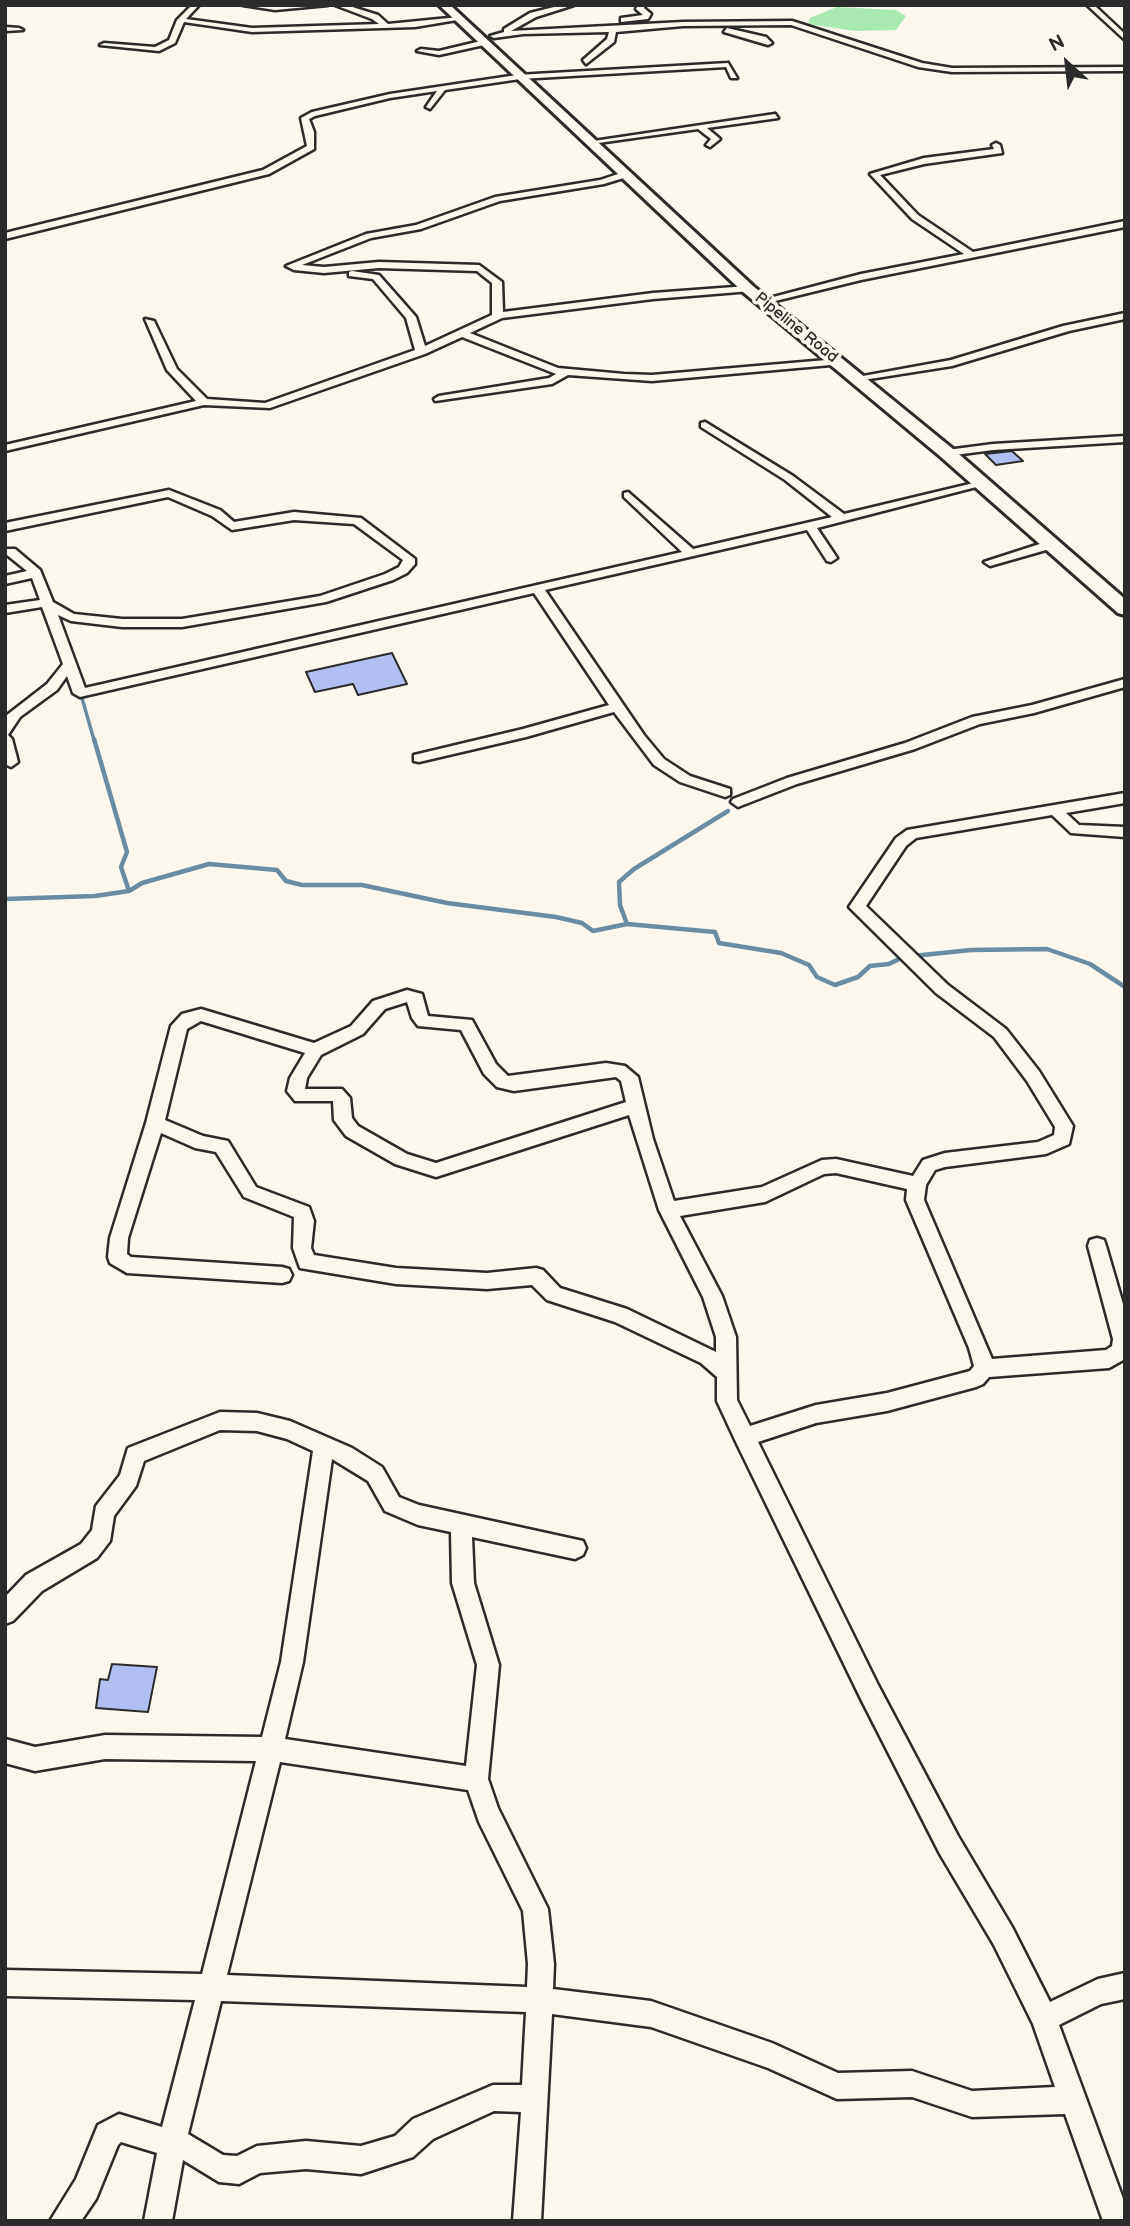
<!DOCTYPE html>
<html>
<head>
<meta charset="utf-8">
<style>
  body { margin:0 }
  #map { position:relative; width:1130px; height:2226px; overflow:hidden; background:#fbf7ec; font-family:"Balsamiq Sans",sans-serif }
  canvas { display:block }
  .frame { position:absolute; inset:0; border:7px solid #2b2b2b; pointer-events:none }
  .north { position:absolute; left:1032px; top:28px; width:70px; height:70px; -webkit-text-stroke:5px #fbf7ec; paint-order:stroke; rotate:333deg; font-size:19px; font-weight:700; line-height:28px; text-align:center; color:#2b2b2b }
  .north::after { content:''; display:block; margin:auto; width:24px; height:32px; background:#2b2b2b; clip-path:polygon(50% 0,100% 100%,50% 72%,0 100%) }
</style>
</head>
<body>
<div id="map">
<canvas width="1130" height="2226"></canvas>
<div class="frame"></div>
<div class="north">N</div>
</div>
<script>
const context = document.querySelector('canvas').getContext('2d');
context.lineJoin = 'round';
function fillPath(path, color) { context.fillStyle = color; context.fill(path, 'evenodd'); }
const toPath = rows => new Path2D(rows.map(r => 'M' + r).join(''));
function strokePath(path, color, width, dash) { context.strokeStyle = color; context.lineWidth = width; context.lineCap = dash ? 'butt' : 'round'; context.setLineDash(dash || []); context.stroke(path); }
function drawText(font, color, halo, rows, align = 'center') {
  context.font = font + ' "Balsamiq Sans",sans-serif'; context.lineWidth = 7; context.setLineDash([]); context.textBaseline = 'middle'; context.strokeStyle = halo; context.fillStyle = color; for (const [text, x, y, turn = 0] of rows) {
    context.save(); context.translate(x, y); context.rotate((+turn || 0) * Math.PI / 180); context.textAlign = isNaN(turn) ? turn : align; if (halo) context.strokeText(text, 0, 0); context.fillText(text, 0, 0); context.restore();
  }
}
const green = toPath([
  [837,7,896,10,906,16,896,30,855,31,808,24,810,18]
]);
const streamFar1 = toPath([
  [82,698,94,740]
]);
const stream = toPath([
  [129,891,142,883,209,864,277,870,286,881,302,885,362,885,447,903,556,917,582,923,593,931,627,924,715,932,719,943,781,953,809,965,817,977,835,985,858,977,870,966,889,964,903,957,971,950,1047,949,1090,964,1125,987],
  [5,899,95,896,129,891,121,867,127,852,94,739],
  [627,924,620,905,619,882,634,869,728,811]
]);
const building = toPath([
  [1012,451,1023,461,996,465,985,454,1012,451],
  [392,653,407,684,358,695,353,684,315,692,306,672,392,653],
  [112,1664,157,1667,148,1712,96,1708,100,1679,108,1680,112,1664]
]);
const street = toPath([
  [192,5,199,5,186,19,252,28,379,24,372,19,335,5,346,5,378,15,388,24,459,17,463,19,415,27,252,32,184,22,175,43,159,51,100,45,104,43,155,47,169,40,177,20,192,5],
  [243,5,275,6,328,5,275,10,243,5],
  [562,5,574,5,536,17,511,31,683,22,792,21,922,63,952,68,1125,67,1125,71,952,72,918,67,791,25,683,26,616,32,614,42,586,64,583,60,607,39,609,32,523,34,494,38,490,36,504,32,504,29,530,13,562,5],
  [638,5,645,5,644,8,651,14,648,19,621,22,621,18,643,15,636,9,638,5],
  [1087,5,1094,5,1125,34,1125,40,1087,5],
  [5,27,19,28,23,30,5,31,5,27],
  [727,28,766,37,772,43,768,45,724,32,727,28],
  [481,41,484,45,439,55,417,51,421,49,439,51,481,41],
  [728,63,737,78,731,78,726,67,520,79,445,90,430,109,426,107,437,91,390,98,315,116,309,119,314,132,314,149,269,174,5,239,5,233,263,170,307,146,301,118,312,112,390,94,517,75,728,63],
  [775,114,778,118,707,128,720,139,710,147,706,145,711,139,698,129,591,144,587,142,775,114],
  [996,143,1000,145,1002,153,924,164,880,175,918,215,973,252,1125,221,1125,227,861,280,763,304,758,301,861,274,964,254,912,219,870,174,924,158,994,149,992,145,996,143],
  [627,171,630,176,604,184,500,201,421,229,371,238,302,265,324,267,379,262,479,265,502,282,503,312,653,293,748,286,753,289,751,291,653,299,502,318,470,333,558,368,624,374,652,375,838,359,843,362,842,364,652,381,568,375,552,384,435,401,434,399,439,396,549,378,556,374,462,337,425,354,270,408,204,405,5,451,5,445,196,401,167,370,145,319,154,321,177,369,207,399,265,403,415,350,406,318,373,279,349,276,349,272,352,271,379,275,416,317,425,346,492,315,492,283,477,271,379,268,324,273,294,270,286,266,366,234,416,225,495,197,600,180,627,171],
  [1125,313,1125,319,1069,331,952,366,857,381,852,378,951,360,1063,326,1125,313],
  [705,422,793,476,844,514,982,481,988,484,817,528,837,558,831,562,827,561,807,530,545,590,644,735,664,759,690,776,730,789,730,795,725,797,680,782,654,765,614,712,526,737,419,762,414,761,414,755,523,729,609,705,534,593,80,697,73,693,67,676,57,690,20,717,8,735,12,739,18,762,11,767,5,764,7,715,47,684,63,664,42,607,5,613,5,605,40,600,32,578,5,584,5,576,27,571,7,555,7,549,15,549,40,570,53,602,74,614,122,619,182,619,320,596,385,574,399,567,403,560,354,524,294,520,232,530,212,516,168,497,5,531,5,523,169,490,220,510,234,522,294,512,361,518,415,559,415,564,407,573,393,580,326,602,182,627,122,627,71,621,58,615,85,688,682,552,624,497,624,493,628,492,693,549,832,517,785,480,701,427,701,423,705,422],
  [1125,436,1125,442,993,450,947,456,941,453,947,450,993,444,1125,436],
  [1049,541,1053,542,1053,548,990,566,984,562,1049,541],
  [1125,679,1125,687,1034,713,980,724,915,749,797,784,743,805,738,807,731,802,733,799,787,778,905,743,972,717,1032,705,1125,679],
  [1125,793,1125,803,1066,813,1079,825,1125,827,1125,837,1071,833,1052,815,916,838,906,846,866,906,948,985,1006,1029,1039,1071,1073,1126,1069,1144,1046,1154,945,1167,935,1170,926,1185,924,1200,992,1359,1106,1350,1112,1346,1113,1339,1088,1246,1090,1240,1097,1238,1104,1240,1106,1246,1125,1311,1125,1359,1109,1368,989,1377,983,1384,976,1387,887,1411,816,1423,758,1442,878,1685,958,1836,1012,1927,1050,2002,1098,1979,1125,1973,1125,1999,1101,2004,1059,2025,1125,2204,1125,2221,1103,2221,1065,2114,972,2117,912,2097,837,2099,768,2068,651,2027,552,2014,541,2221,513,2221,521,2112,494,2111,433,2139,413,2157,361,2174,306,2169,260,2173,239,2184,219,2182,183,2160,172,2221,144,2221,157,2153,121,2142,118,2145,96,2199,81,2221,50,2221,76,2179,98,2125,119,2114,162,2127,195,2000,5,1996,5,1970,202,1974,256,1761,105,1759,35,1771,5,1763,5,1739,35,1747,105,1735,262,1737,281,1662,313,1451,287,1439,257,1431,220,1430,144,1461,136,1486,114,1516,110,1541,97,1558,42,1591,13,1621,5,1624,5,1597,26,1575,81,1544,92,1530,96,1506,120,1475,128,1448,220,1412,257,1413,290,1421,352,1448,382,1467,399,1497,419,1505,583,1541,586,1548,583,1555,575,1559,472,1537,474,1583,499,1665,488,1779,498,1808,548,1909,554,1964,553,1989,651,2001,772,2043,838,2073,912,2071,972,2091,1055,2087,1033,2024,994,1945,940,1854,862,1701,737,1444,717,1401,717,1377,701,1363,615,1322,547,1300,532,1285,487,1289,396,1284,300,1268,293,1248,294,1217,244,1197,216,1152,195,1148,161,1133,128,1238,127,1254,131,1257,282,1267,289,1269,292,1275,289,1281,282,1283,127,1273,110,1263,108,1257,110,1238,146,1123,171,1026,182,1014,201,1009,314,1043,351,1026,373,1001,407,990,422,994,428,1016,472,1020,496,1064,508,1076,606,1063,625,1066,638,1077,653,1139,674,1201,762,1187,822,1160,836,1159,913,1176,923,1160,945,1153,1038,1142,1054,1135,1055,1127,1027,1081,994,1037,936,993,849,907,896,838,907,830,1125,793],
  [407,1002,412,1018,418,1026,461,1030,484,1074,497,1087,514,1091,616,1077,621,1081,626,1102,436,1163,407,1154,358,1126,352,1118,350,1098,342,1089,305,1089,307,1078,321,1055,363,1034,385,1009,407,1002],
  [201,1021,305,1053,290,1078,287,1091,295,1101,333,1101,334,1120,346,1136,395,1164,436,1177,629,1115,659,1210,703,1297,716,1337,716,1352,627,1309,560,1288,543,1270,536,1268,487,1273,396,1268,314,1255,311,1248,314,1221,309,1207,256,1187,228,1141,203,1136,165,1120,187,1029,201,1021],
  [836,1173,907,1189,906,1200,969,1348,974,1366,970,1371,887,1393,816,1405,750,1426,737,1400,736,1337,722,1296,680,1216,765,1202,824,1174,836,1173],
  [332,1459,368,1481,385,1511,418,1525,451,1532,452,1583,477,1665,466,1766,285,1739,303,1662,332,1459],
  [280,1762,468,1790,479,1822,523,1911,528,1964,527,1987,227,1975,280,1762],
  [221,2001,526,2012,522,2085,493,2085,413,2119,395,2136,361,2146,306,2141,257,2146,237,2156,223,2155,188,2134,221,2001]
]);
const secondary = toPath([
  [439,5,450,5,753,286,953,449,1125,599,1125,615,1118,613,941,457,743,292,439,5]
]);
const farStreetnames = [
  ["Pipeline Road",796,328,39]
];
fillPath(green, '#aae9b1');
strokePath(streamFar1, '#6a8ca3', 3.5);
strokePath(stream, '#6a8ca3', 4.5);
fillPath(building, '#b1c0f0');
strokePath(building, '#2b2b2b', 2);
strokePath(street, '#2b2b2b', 5);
strokePath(secondary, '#2b2b2b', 6);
fillPath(street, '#fbf7ec');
fillPath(secondary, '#fbf7ec');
drawText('16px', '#2b2b2b', '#fbf7ec', farStreetnames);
</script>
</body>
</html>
